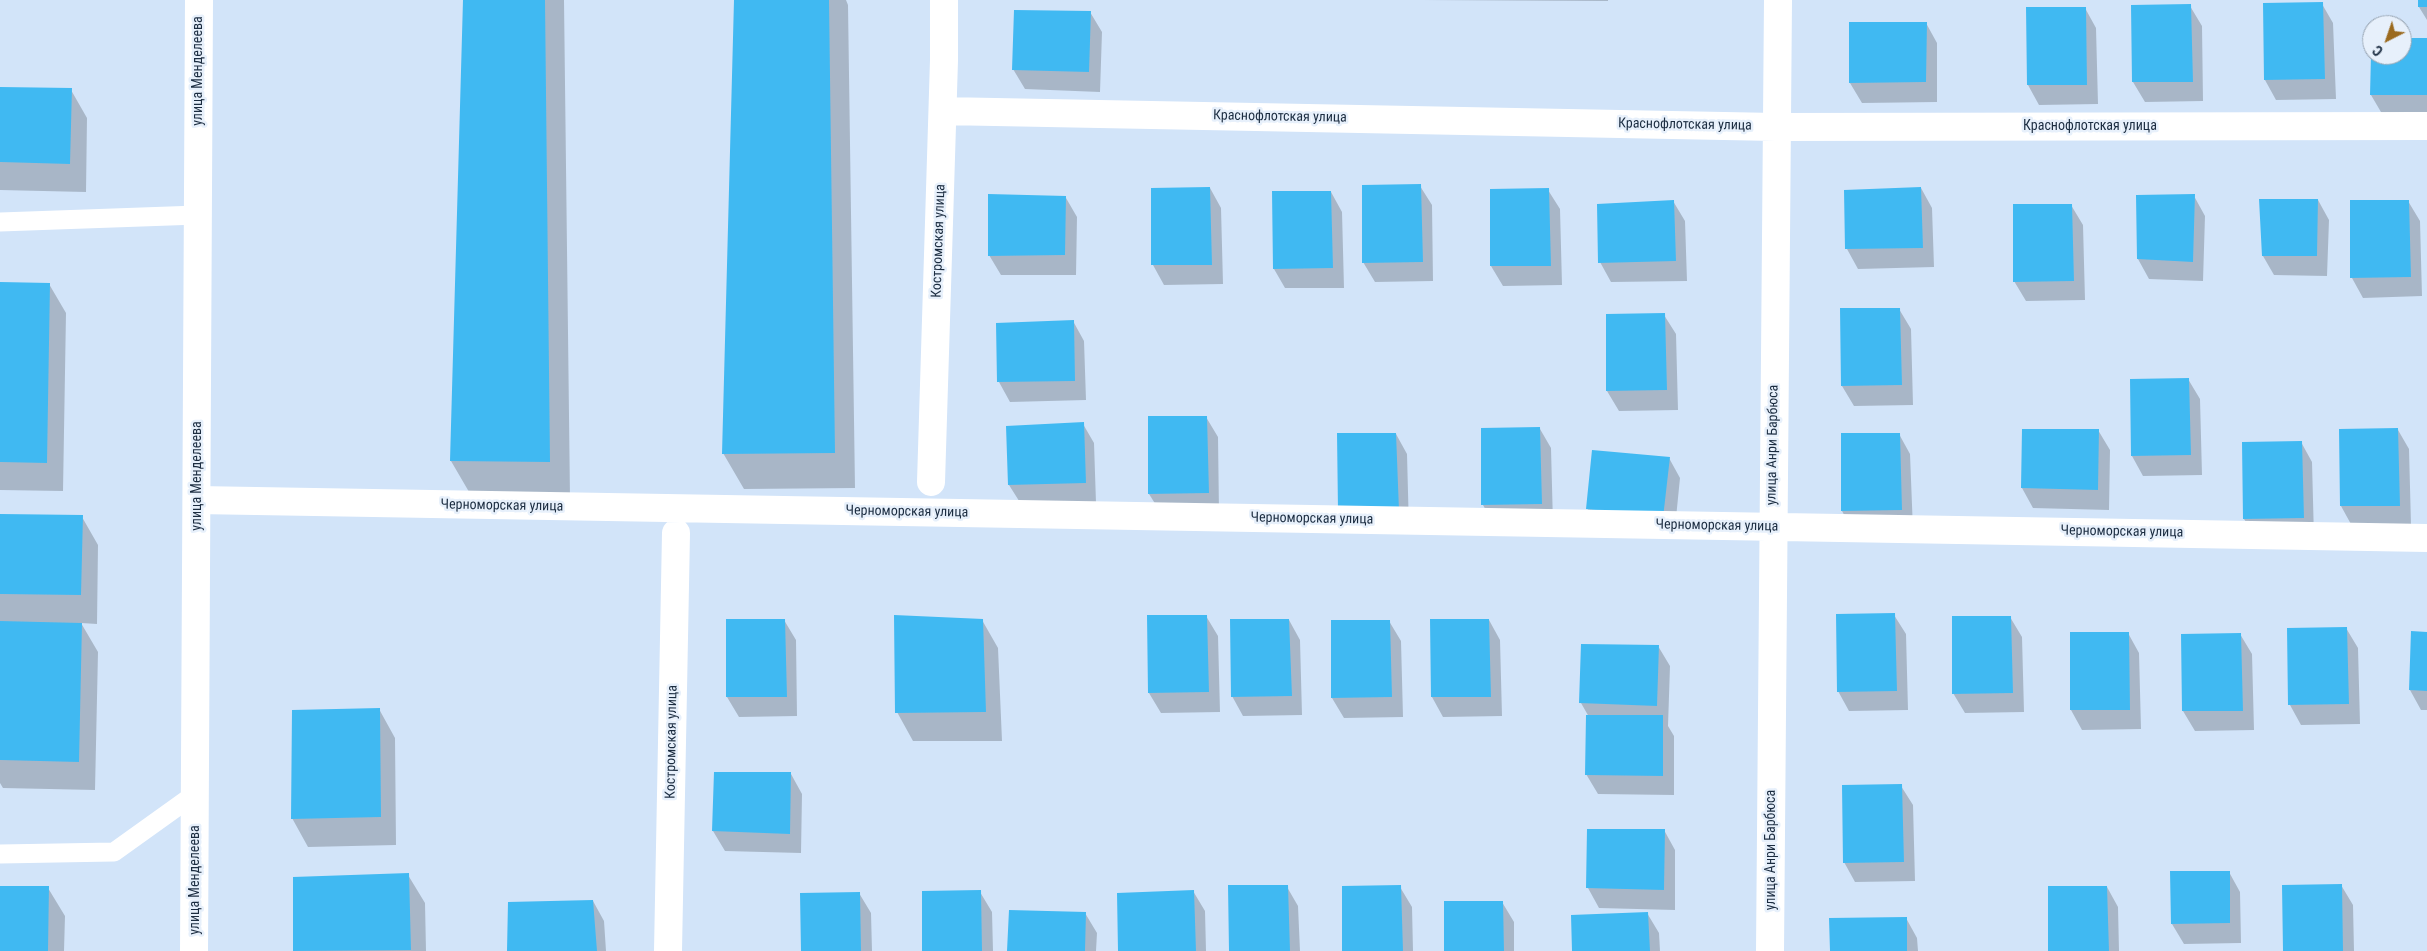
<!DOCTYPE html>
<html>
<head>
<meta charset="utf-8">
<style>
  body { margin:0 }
  #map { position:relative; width:2427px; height:951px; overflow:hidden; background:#d2e4f9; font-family:"Roboto Condensed",sans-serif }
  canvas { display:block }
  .north { position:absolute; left:2362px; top:15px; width:50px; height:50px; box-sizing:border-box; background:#e7f0fb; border:1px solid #95a2b0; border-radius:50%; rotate:221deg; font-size:14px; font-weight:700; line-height:20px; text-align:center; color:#1b2c40 }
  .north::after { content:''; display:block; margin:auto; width:18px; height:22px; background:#9b6a1e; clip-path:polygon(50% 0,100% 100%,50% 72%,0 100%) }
</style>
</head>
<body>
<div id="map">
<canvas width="2427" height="951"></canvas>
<div class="north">С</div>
</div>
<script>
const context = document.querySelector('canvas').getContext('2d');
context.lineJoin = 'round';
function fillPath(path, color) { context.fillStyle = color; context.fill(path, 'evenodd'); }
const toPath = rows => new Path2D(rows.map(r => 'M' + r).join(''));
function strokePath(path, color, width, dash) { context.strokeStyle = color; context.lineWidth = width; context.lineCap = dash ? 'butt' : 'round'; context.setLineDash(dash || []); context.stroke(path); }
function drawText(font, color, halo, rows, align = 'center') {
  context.font = font + ' "Roboto Condensed",sans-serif'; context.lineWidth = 5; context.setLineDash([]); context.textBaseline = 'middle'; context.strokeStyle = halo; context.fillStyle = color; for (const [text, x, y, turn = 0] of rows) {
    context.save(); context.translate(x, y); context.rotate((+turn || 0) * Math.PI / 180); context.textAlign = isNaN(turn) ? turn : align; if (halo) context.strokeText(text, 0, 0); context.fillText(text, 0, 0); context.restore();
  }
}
const shadow = toPath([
  [464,0,564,0,570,498,472,497,451,461],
  [735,0,846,0,848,5,855,488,744,489,723,453],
  [1422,0,1608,0,1608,1],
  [2419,0,2427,0,2427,20,2419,7],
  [2322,4,2333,23,2336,99,2276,100,2265,80],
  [2133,6,2190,6,2202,26,2203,101,2145,102,2133,82],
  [2085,8,2096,28,2098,104,2039,105,2028,85],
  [1090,12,1102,32,1100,92,1025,89,1013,69],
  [1850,23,1926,23,1937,43,1937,102,1862,103,1850,83],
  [2402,39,2427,39,2427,124,2388,124,2371,95,2372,55,2402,55],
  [0,88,71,90,87,118,86,192,0,190],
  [1420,186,1432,205,1433,281,1375,282,1363,262],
  [1210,188,1221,208,1223,284,1164,285,1153,265],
  [1921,188,1932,208,1934,267,1858,269,1847,249],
  [1548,190,1560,209,1562,285,1503,286,1491,266],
  [1331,192,1342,212,1344,288,1285,288,1274,269],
  [2194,196,2205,216,2203,281,2149,279,2138,259],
  [1066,198,1077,217,1076,275,1001,275,989,255],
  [2318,200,2329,220,2327,276,2274,275,2263,256],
  [1673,201,1685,221,1687,281,1611,282,1600,262],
  [2408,201,2420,221,2422,296,2363,298,2352,278],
  [2071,205,2083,225,2085,300,2026,301,2014,281],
  [0,283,49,284,66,313,63,491,0,490],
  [1899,309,1911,329,1913,405,1854,406,1842,386],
  [1664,315,1676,334,1678,410,1619,411,1607,391],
  [1073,321,1084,341,1086,400,1010,402,999,382],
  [2188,379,2200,399,2202,475,2143,476,2132,456],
  [1206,417,1218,437,1219,513,1161,513,1149,494],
  [1083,424,1094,443,1096,503,1021,504,1009,485],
  [1482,429,1540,429,1551,448,1553,524,1494,525,1483,505],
  [2098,430,2110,450,2109,510,2033,508,2022,488],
  [2398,430,2409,449,2411,525,2352,526,2341,506],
  [1396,434,1407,454,1409,530,1339,435],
  [1899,434,1910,454,1913,530,1853,531,1842,511],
  [2301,442,2312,462,2314,538,2256,538,2244,519],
  [1669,458,1680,478,1674,538,1599,528,1587,508],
  [0,515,82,517,98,545,97,624,81,623,98,652,95,790,3,788,0,783],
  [1894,615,1906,634,1908,710,1849,711,1838,691],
  [1206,616,1218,636,1220,712,1161,713,1149,693],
  [2010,617,2022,637,2024,712,1965,713,1953,693],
  [784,620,796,640,797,716,739,717,727,697],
  [982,620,998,648,1002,741,913,741,897,712],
  [1289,620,1300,640,1302,715,1243,716,1232,696],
  [1489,620,1500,640,1502,716,1443,717,1432,697],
  [1389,621,1401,641,1403,717,1344,718,1332,698],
  [2346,628,2358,648,2360,724,2301,725,2290,705],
  [2128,633,2139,653,2141,729,2082,730,2071,710],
  [2413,633,2427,633,2427,710,2421,710,2410,690],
  [2240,634,2252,654,2254,730,2195,731,2183,711],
  [1658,646,1670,666,1668,726,1674,736,1674,795,1598,794,1586,774,1589,717,1581,703],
  [379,709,395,738,396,845,308,847,292,818],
  [791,774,802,794,801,853,725,851,713,831],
  [1901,786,1913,805,1915,881,1855,882,1844,862],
  [1588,830,1664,830,1675,850,1675,910,1599,908,1588,888],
  [2229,872,2240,892,2241,943,2184,944,2172,924],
  [408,875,425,903,426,951,294,951,294,878],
  [2341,885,2353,905,2354,951,2284,951],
  [0,887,48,888,65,916,64,951,0,951],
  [1287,887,1298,906,1300,951,1230,951],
  [1400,887,1412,907,1413,951,1343,951],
  [2107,887,2118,907,2119,951,2050,951],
  [1193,891,1205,911,1206,951,1119,951],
  [980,892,992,912,993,951,923,951],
  [859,893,871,913,872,951,802,951],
  [593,901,604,921,606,951,508,951],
  [1502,902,1514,922,1514,951,1445,951],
  [1085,913,1097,933,1096,951,1009,951],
  [1647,913,1659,933,1660,951,1574,951],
  [1906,918,1917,938,1918,951,1831,951]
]);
const building = toPath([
  [463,0,545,0,550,462,450,461],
  [734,0,829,0,835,453,722,454],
  [2418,0,2427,0,2427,7,2418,7],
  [2323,2,2325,79,2264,80,2263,3],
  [2191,4,2193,82,2132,82,2131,5],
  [2026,7,2086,7,2087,85,2027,85],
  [1014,10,1091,11,1089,72,1012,70],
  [1849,22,1927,22,1926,82,1849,83],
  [2402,38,2427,38,2427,95,2370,95,2371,55,2402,55],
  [0,87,72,88,70,164,0,162],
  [1421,184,1423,262,1362,263,1362,185],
  [1210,187,1212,265,1151,265,1151,188],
  [1921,187,1923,248,1845,249,1844,190],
  [1549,188,1551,266,1490,266,1490,189],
  [1272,191,1331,191,1333,268,1273,269],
  [988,194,1066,196,1065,255,988,256],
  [2195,194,2193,262,2137,259,2136,195],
  [2259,199,2318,199,2317,256,2262,256],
  [1674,200,1676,261,1598,263,1597,204],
  [2350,200,2409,200,2411,277,2350,278],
  [2013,204,2072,204,2074,281,2013,282],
  [0,282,50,283,47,463,0,462],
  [1840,308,1900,308,1902,385,1841,386],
  [1665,313,1667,390,1606,391,1606,314],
  [1074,320,1075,381,997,382,996,323],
  [2189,378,2191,455,2131,456,2130,379],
  [1148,416,1207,416,1209,493,1148,494],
  [1084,422,1086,483,1008,485,1006,426],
  [1540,427,1542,504,1481,505,1481,428],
  [2398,428,2400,506,2340,506,2339,429],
  [2022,429,2099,429,2098,490,2021,488],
  [1337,433,1396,433,1399,510,1338,511],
  [1841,433,1900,433,1902,510,1841,511],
  [2302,441,2304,518,2243,519,2242,442],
  [1592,450,1670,457,1663,518,1586,509],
  [0,514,83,515,81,595,0,594],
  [1895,613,1897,691,1837,692,1836,614],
  [894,615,983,619,986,712,895,713],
  [1147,615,1207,615,1209,692,1148,693],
  [1952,616,2011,616,2013,693,1952,694],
  [726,619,785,619,787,697,726,697],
  [1230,619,1289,619,1292,696,1231,697],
  [1430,619,1489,619,1491,697,1431,697],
  [1331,620,1390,620,1392,697,1331,698],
  [0,621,82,623,79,762,0,760],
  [2347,627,2349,704,2288,705,2287,628],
  [2411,631,2427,632,2427,691,2409,690],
  [2070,632,2129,632,2130,710,2070,710],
  [2241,633,2243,711,2182,711,2181,634],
  [1581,644,1659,645,1657,706,1579,703],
  [380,708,381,817,291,819,292,710],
  [1586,715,1663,715,1663,776,1585,775],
  [714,772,791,772,790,834,712,831],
  [1902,784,1904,862,1843,863,1842,785],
  [1587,829,1665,829,1664,890,1586,888],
  [2170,871,2230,871,2230,923,2171,924],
  [409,873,411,950,293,951,293,877],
  [2342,884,2343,951,2283,951,2282,885],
  [1228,885,1288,885,1290,951,1229,951],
  [1401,885,1403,951,1342,951,1342,886],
  [0,886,49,886,48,951,0,951],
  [2048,886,2107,886,2109,951,2048,951],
  [981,890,982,951,922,951,922,891],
  [1194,890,1196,951,1118,951,1117,893],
  [860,892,861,951,801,951,800,893],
  [593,900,597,951,507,951,508,902],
  [1444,901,1503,901,1504,951,1444,951],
  [1009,910,1086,912,1085,951,1007,951],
  [1648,912,1650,951,1572,951,1571,915],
  [1907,917,1907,951,1830,951,1829,918]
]);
const service = toPath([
  [0,222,198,215],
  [0,854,114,852,195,794]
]);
const minor = toPath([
  [943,111,1776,127,2427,126],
  [931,482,944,60,944,0],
  [197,500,2427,538],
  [194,951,199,0],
  [668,951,676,533],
  [1770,951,1778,0]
]);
const streetNames = [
  ["улица Менделеева",198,71,-90],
  ["Краснофлотская улица",1280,117,1],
  ["Краснофлотская улица",1685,125,1],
  ["Краснофлотская улица",2090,126],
  ["Костромская улица",939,241,-88],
  ["улица Анри Барбюса",1773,445,-89],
  ["улица Менделеева",197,476,-90],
  ["Черноморская улица",502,506,1],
  ["Черноморская улица",907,512,1],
  ["Черноморская улица",1312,519,1],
  ["Черноморская улица",1717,526,1],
  ["Черноморская улица",2122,532,1],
  ["Костромская улица",672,742,-89],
  ["улица Анри Барбюса",1771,850,-90],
  ["улица Менделеева",195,880,-90]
];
fillPath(shadow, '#0003');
fillPath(building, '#40b9f2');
strokePath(service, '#fff', 19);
strokePath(minor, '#fff', 28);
drawText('14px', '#1b2c40', '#e7f0fb', streetNames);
</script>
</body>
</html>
